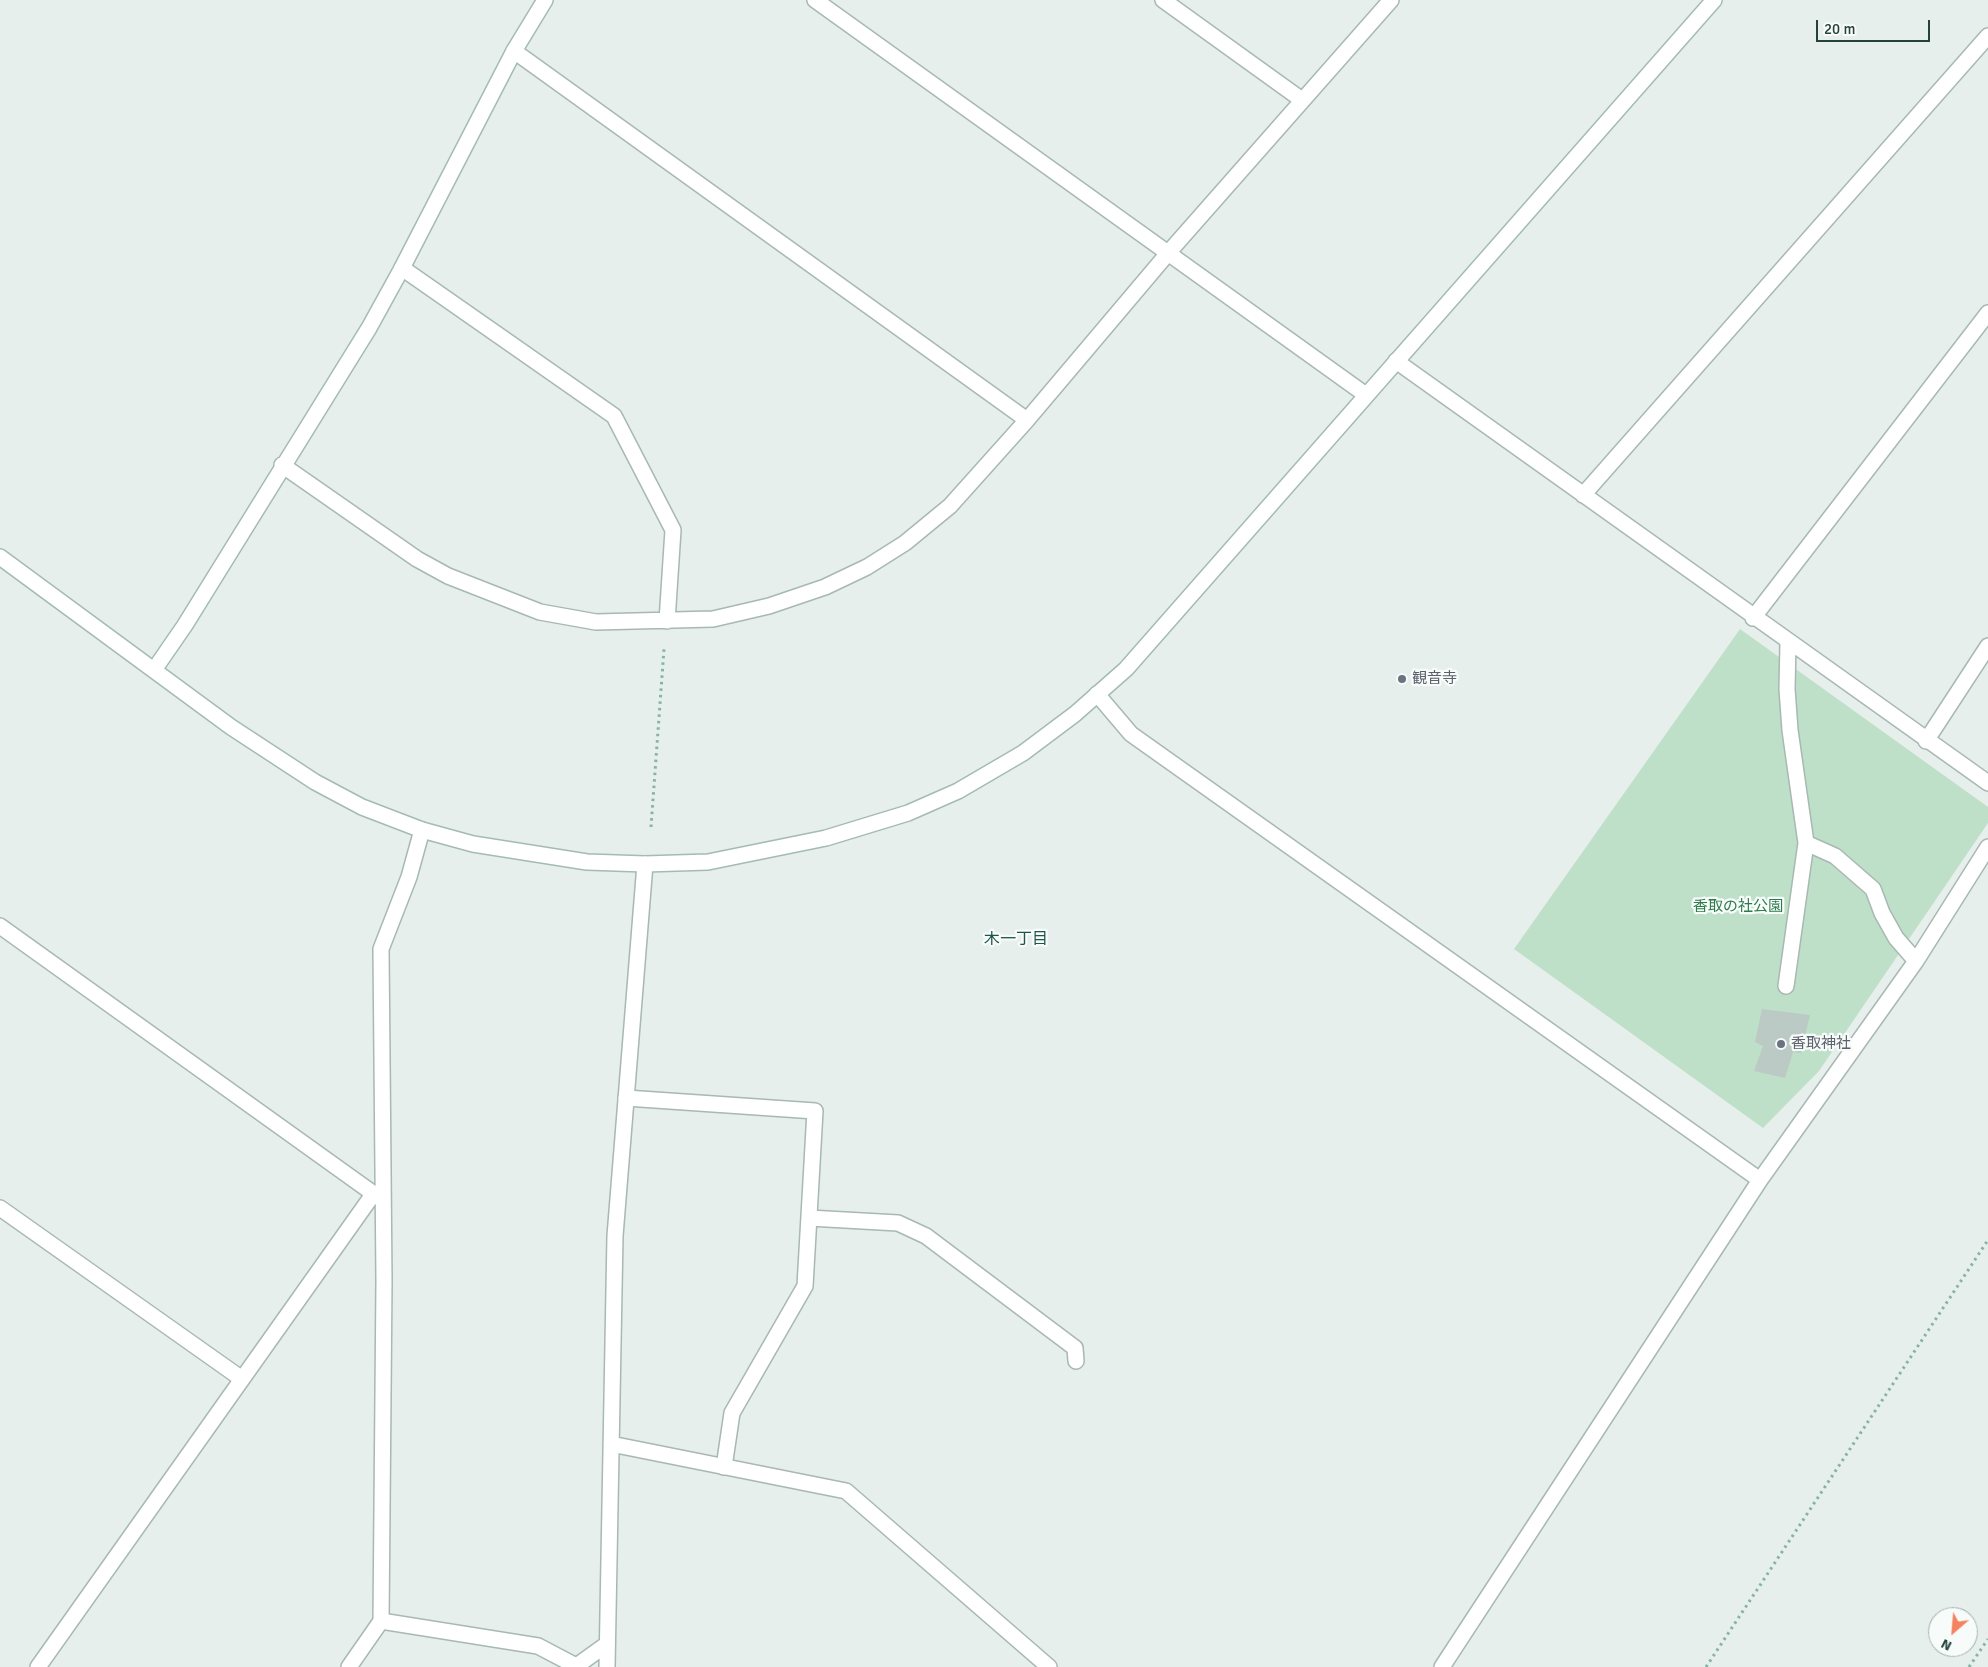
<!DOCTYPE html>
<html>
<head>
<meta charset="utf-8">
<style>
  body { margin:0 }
  #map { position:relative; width:1988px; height:1667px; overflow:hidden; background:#e6efeb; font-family:Signika,sans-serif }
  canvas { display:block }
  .north { position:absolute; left:1928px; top:1607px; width:50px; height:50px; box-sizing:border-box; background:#f7fbf9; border:1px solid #a3b1ad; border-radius:50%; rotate:207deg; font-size:14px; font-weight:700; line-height:20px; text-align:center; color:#24423a }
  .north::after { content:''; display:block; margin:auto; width:18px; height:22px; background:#f4845f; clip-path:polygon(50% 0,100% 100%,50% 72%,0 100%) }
  .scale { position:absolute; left:1816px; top:20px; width:114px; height:22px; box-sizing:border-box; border:2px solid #24423a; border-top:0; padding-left:6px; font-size:15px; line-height:18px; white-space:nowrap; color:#24423a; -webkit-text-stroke:4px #f7fbf9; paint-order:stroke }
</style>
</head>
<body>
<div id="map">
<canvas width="1988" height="1667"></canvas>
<div class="north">N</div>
<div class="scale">20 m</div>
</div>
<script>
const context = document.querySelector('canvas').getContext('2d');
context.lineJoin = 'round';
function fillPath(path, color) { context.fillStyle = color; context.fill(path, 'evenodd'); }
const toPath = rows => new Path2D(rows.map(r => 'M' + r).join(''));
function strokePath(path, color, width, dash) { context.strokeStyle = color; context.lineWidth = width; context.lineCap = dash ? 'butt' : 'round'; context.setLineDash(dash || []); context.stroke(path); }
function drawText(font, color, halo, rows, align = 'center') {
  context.font = font + ' Signika,"Noto Sans JP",sans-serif'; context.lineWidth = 4.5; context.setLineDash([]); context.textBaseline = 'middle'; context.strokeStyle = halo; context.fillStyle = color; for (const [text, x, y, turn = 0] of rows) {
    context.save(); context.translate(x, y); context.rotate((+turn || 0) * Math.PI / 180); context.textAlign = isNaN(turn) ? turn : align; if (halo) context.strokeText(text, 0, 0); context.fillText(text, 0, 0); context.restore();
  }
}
const green = toPath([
  [1740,629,1988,807,1988,823,1819,1071,1763,1128,1514,949]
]);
const building = toPath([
  [1762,1009,1810,1015,1801,1053,1793,1052,1785,1078,1754,1071,1763,1046,1755,1042]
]);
const path = toPath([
  [651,827,664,649],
  [1706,1667,1988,1240],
  [1969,1667,1988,1639]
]);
const lane = toPath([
  [626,1098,815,1111,805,1286,732,1413,724,1467],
  [809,1218,898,1223,926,1236,1075,1348,1076,1361],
  [381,1621,538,1646,576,1666]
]);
const street = toPath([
  [815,0,1366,395],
  [1163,0,1302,100],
  [514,51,1027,420],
  [402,268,614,416,673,530,667,621],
  [1396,361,1988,783],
  [282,465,417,559,448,576,540,612,596,622,713,619,769,606,825,587,867,567,905,543,950,506,1027,420,1169,252,1391,0],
  [1583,495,1988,36],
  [1753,618,1988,313],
  [1097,694,1131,734,1760,1180],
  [1926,741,1988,646],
  [1806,843,1835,856,1873,889,1882,913,1896,938,1916,961],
  [0,926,381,1199],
  [1786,986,1806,843,1790,730,1787,689,1788,642],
  [0,1208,242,1379],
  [611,1444,846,1491,1049,1667],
  [38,1667,374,1193],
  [349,1667,381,1621,384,1281,381,949,409,877,422,830],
  [575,1667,607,1644],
  [607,1667,615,1236,645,864],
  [1442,1667,1760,1180,1916,961,1988,847]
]);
const secondary = toPath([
  [0,557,231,727,315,782,362,807,422,830,473,844,587,862,645,864,708,862,826,838,908,813,958,791,1023,753,1075,714,1126,669,1714,0],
  [154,670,185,625,369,328,402,268,514,51,545,0]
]);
const markers = [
  [1402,679,5,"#6b7280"],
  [1781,1044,5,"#6b7280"]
];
const worshipNames = [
  ["観音寺",1412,679],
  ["香取神社",1791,1044]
];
const parkNames = [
  ["香取の社公園",1738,907]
];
const neighbourhoodNames = [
  ["木一丁目",1016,940]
];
fillPath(green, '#bfe0c8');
fillPath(building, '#bbcac4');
strokePath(lane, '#a8b8b2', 18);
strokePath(street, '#a8b8b2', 18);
strokePath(secondary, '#a4bbb3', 18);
strokePath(path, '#86b3a5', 3, [2.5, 4]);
strokePath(lane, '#fff', 15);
strokePath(street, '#fff', 15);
strokePath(secondary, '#fff', 15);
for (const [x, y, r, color] of markers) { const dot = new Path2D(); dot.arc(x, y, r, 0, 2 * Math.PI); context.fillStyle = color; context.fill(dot); strokePath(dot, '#f7fbf9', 2); }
drawText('15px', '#5b616d', '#f7fbf9', worshipNames, 'left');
drawText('15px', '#2d7a4b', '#f7fbf9', parkNames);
drawText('16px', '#1f5548', '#f7fbf9', neighbourhoodNames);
</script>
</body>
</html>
